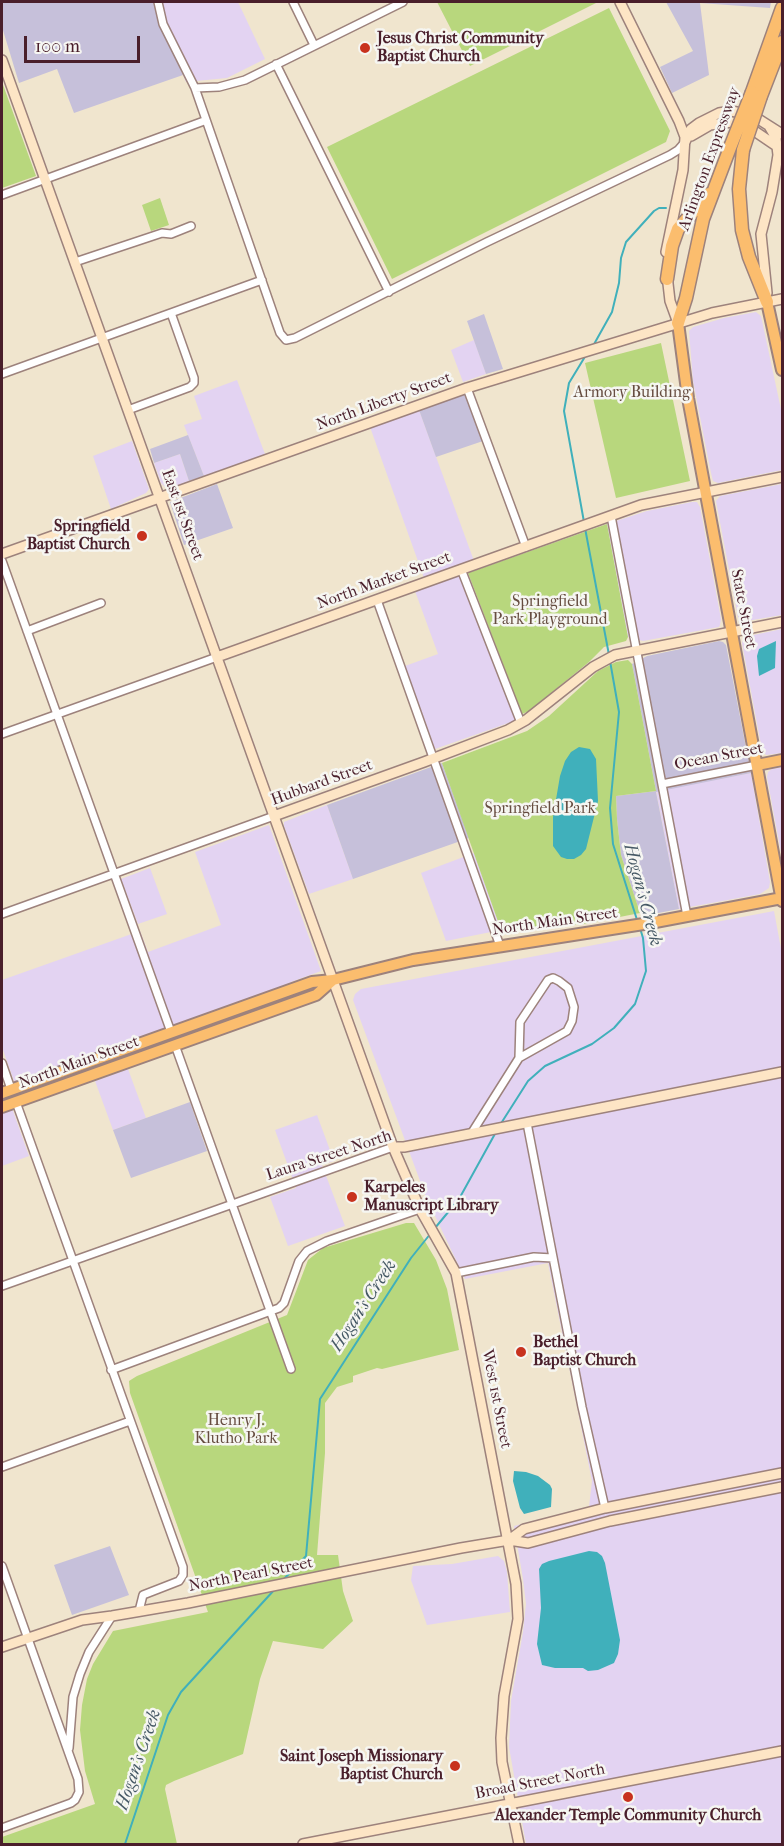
<!DOCTYPE html>
<html>
<head>
<meta charset="utf-8">
<style>
  body { margin:0 }
  #map { position:relative; width:784px; height:1846px; overflow:hidden; background:#f0e5ce; font-family:"IM FELL French Canon",serif }
  canvas { display:block }
  .frame { position:absolute; inset:0; border:3px solid #4a1f2b; pointer-events:none }
  .scale { position:absolute; left:24px; top:36px; width:116px; height:27px; box-sizing:border-box; border:3px solid #4a1f2b; border-top:0; padding-left:8px; font-size:18px; line-height:21px; white-space:nowrap; color:#4a1f2b; -webkit-text-stroke:4px #f6f6f2; paint-order:stroke }
</style>
</head>
<body>
<div id="map">
<canvas width="784" height="1846"></canvas>
<div class="frame"></div>
<div class="scale">100 m</div>
</div>
<script>
const context = document.querySelector('canvas').getContext('2d');
context.lineJoin = 'round';
function fillPath(path, color) { context.fillStyle = color; context.fill(path, 'evenodd'); }
const toPath = rows => new Path2D(rows.map(r => 'M' + r).join(''));
function strokePath(path, color, width, dash) { context.strokeStyle = color; context.lineWidth = width; context.lineCap = dash ? 'butt' : 'round'; context.setLineDash(dash || []); context.stroke(path); }
function drawText(font, color, halo, rows, align = 'center') {
  context.font = font + ' "IM FELL French Canon",serif'; context.lineWidth = 5; context.setLineDash([]); context.textBaseline = 'middle'; context.strokeStyle = halo; context.fillStyle = color; for (const [text, x, y, turn = 0] of rows) {
    context.save(); context.translate(x, y); context.rotate((+turn || 0) * Math.PI / 180); context.textAlign = isNaN(turn) ? turn : align; if (halo) context.strokeText(text, 0, 0); context.fillText(text, 0, 0); context.restore();
  }
}
const built = toPath([
  [155,2,238,2,265,59,227,78,186,82,159,19],
  [756,312,761,316,782,414,782,470,718,483,713,481,711,473,693,381,689,331,693,327,724,318],
  [474,340,486,374,463,382,451,350],
  [237,380,265,454,204,476,184,425,202,419,194,396],
  [419,410,474,561,424,578,370,427],
  [132,441,149,489,146,493,111,509,93,456],
  [180,454,189,481,170,488,165,487,161,483,154,463],
  [782,484,782,615,741,622,738,617,716,501,720,496],
  [692,502,697,502,700,507,721,619,720,625,719,627,643,641,628,637,607,524,647,511],
  [468,573,522,714,514,721,435,749,405,666,438,654,415,591],
  [782,629,782,753,766,755,762,750,742,643,744,637],
  [782,767,782,858,767,777,768,772,772,769],
  [751,773,770,882,769,888,760,894,679,909,656,791],
  [327,805,353,879,309,894,284,826,284,822],
  [269,825,321,971,291,982,288,986,15,1084,2,1047,2,980,140,931,148,952,221,925,195,852],
  [474,853,501,930,446,941,421,873],
  [150,868,167,914,138,924,121,879],
  [774,911,782,954,782,1844,526,1844,509,1747,511,1701,523,1632,526,1604,523,1579,514,1526,589,1507,592,1481,548,1263,465,1279,426,1197,353,1000,355,994,361,989],
  [128,1069,146,1118,113,1130,95,1081],
  [12,1108,29,1156,2,1166,2,1112],
  [317,1115,334,1161,322,1165,345,1226,288,1246,270,1197,296,1188,275,1130],
  [498,1556,504,1561,507,1572,510,1612,427,1625,411,1580,413,1566,452,1564]
]);
const industrial = toPath([
  [2,2,155,2,159,19,183,75,74,113,57,69,19,83,2,27],
  [666,2,771,2,770,8,700,3,709,75,672,93,660,67,693,51],
  [484,314,503,369,486,374,467,321],
  [466,393,483,441,436,457,419,410],
  [188,435,204,476,189,481,180,454,154,463,150,449],
  [217,484,233,528,184,545,170,502],
  [719,641,723,642,726,645,751,773,656,792,679,909,648,915,640,913,621,855,617,819,616,796,656,791,632,664,647,656],
  [442,763,469,838,353,879,327,805],
  [190,1102,207,1151,131,1178,113,1130],
  [110,1546,129,1595,72,1615,54,1565]
]);
const green = toPath([
  [437,2,598,2,470,66],
  [609,8,670,131,666,142,392,279,327,147],
  [2,82,36,176,2,188],
  [160,198,169,225,151,231,142,205],
  [661,343,690,481,616,498,585,363],
  [607,524,628,637,626,641,604,647,589,662,529,711,522,714,468,573],
  [628,660,632,664,656,791,616,796,617,819,621,855,640,913,584,924,501,930,442,763,527,731,549,716,598,671,616,662],
  [406,1223,414,1223,436,1260,447,1289,459,1350,382,1369,377,1368,353,1376,353,1382,337,1387,325,1403,325,1453,317,1555,338,1555,343,1591,353,1621,323,1649,273,1641,260,1679,243,1754,174,1781,166,1785,165,1789,177,1844,2,1844,2,1837,95,1804,85,1771,80,1730,82,1705,87,1679,93,1664,113,1631,208,1612,130,1393,129,1381,137,1376,287,1315,308,1260,323,1248]
]);
const water = toPath([
  [776,641,775,668,759,676,757,656,759,649],
  [579,747,590,749,596,759,598,801,586,849,581,855,574,859,567,859,561,857,553,846,553,817,560,776,565,761,571,752],
  [514,1471,526,1472,538,1476,550,1485,552,1489,551,1507,524,1514,520,1508,513,1481],
  [589,1551,597,1552,602,1556,605,1563,620,1640,618,1654,614,1663,598,1670,588,1671,583,1668,555,1668,542,1665,537,1644,541,1608,539,1569,542,1564,549,1561]
]);
const stream = toPath([
  [593,346,612,312,619,283,621,258,626,242,654,211,659,208,666,208],
  [584,522,564,411,569,383,586,355],
  [585,528,609,655],
  [610,661,619,712,610,808,613,844,638,923],
  [500,1125,528,1081,545,1066,592,1044,614,1028,635,1004,646,971,643,938,640,928],
  [435,1228,459,1199,496,1132],
  [283,1580,306,1556,320,1399,411,1258,431,1233],
  [125,1844,168,1715,181,1692,275,1589]
]);
const street = toPath([
  [158,2,163,24,195,88,280,333,286,340,295,338,487,242,670,155,678,150,685,142],
  [293,2,314,45],
  [276,64,389,292],
  [195,88,219,87,245,80,403,2],
  [2,195,204,121],
  [75,262,162,233,171,234,191,226],
  [2,374,262,280],
  [467,388,526,547],
  [128,410,190,387,194,383,194,378,171,313],
  [611,516,687,916],
  [2,561,171,1032],
  [461,569,521,723],
  [377,600,500,946],
  [27,631,101,603],
  [2,734,217,657],
  [662,784,757,765],
  [2,914,274,816],
  [175,1045,291,1369],
  [2,1063,11,1089],
  [16,1102,183,1567,183,1575,179,1581,143,1595,139,1611],
  [527,1123,582,1407,605,1508],
  [471,1134,519,1058,520,1022,548,980,553,978,559,981,568,988,574,1007,572,1021,567,1031,519,1058],
  [456,1273,534,1257,553,1258],
  [2,1286,393,1147],
  [111,1370,279,1308,284,1303,299,1261,307,1251,327,1241,420,1209],
  [2,1467,130,1421],
  [2,1566,78,1779,79,1792,75,1800,71,1803,2,1828],
  [69,1748,73,1697,80,1674,89,1652,112,1616]
]);
const secondary = toPath([
  [620,2,679,121,685,137,683,170,666,252],
  [2,60,393,1147,420,1209,456,1273,516,1584,518,1619,504,1696,501,1738,502,1762,519,1844],
  [691,136,710,125,732,122,750,128,778,147],
  [685,142,691,129,699,123,719,113,731,111,752,115,782,134],
  [667,275,670,301,678,323],
  [767,293,761,234,772,192,778,155,776,138,769,126],
  [2,554,467,388,712,313,782,299],
  [217,657,641,505,782,477],
  [274,816,424,762,508,730,526,720,593,667,615,655,782,622],
  [393,1147,404,1147,782,1072],
  [509,1540,524,1529,605,1508,782,1473],
  [2,1647,82,1620,112,1616,188,1603,461,1548,509,1540,528,1543,610,1521,782,1487],
  [303,1844,782,1751]
]);
const primary = toPath([
  [767,302,782,370],
  [678,323,688,398,782,901],
  [757,765,782,760],
  [2,1093,312,982,333,980,413,960,650,923,782,898],
  [2,1107,316,995,333,980]
]);
const highway = toPath([
  [752,92,782,8],
  [761,96,782,42],
  [743,150,739,189,742,230,749,257,767,302],
  [667,279,672,246,678,229,709,194],
  [678,323,686,298,703,219,731,145]
]);
const highwayBridge = toPath([
  [731,145,752,92],
  [743,150,761,96]
]);
const markers = [
  [365,48,6,"#c8321e"],
  [142,536,6,"#c8321e"],
  [352,1197,6,"#c8321e"],
  [521,1352,6,"#c8321e"],
  [455,1766,6,"#c8321e"],
  [628,1797,6,"#c8321e"]
];
const poiNames = [
  ["Jesus Christ Community",377,39],
  ["Baptist Church",377,57],
  ["Springfield",130,527,"right"],
  ["Baptist Church",130,545,"right"],
  ["Karpeles",364,1188],
  ["Manuscript Library",364,1206],
  ["Bethel",533,1343],
  ["Baptist Church",533,1361],
  ["Saint Joseph Missionary",443,1757,"right"],
  ["Baptist Church",443,1775,"right"],
  ["Alexander Temple Community Church",628,1816,"center"]
];
const streetNames = [
  ["Arlington Expressway",710,159,-70],
  ["North Liberty Street",384,402,-20],
  ["East 1st Street",182,515,70],
  ["North Market Street",384,581,-20],
  ["State Street",743,609,79],
  ["Ocean Street",719,757,-11],
  ["Hubbard Street",322,783,-20],
  ["North Main Street",555,922,-8],
  ["North Main Street",79,1063,-20],
  ["Laura Street North",329,1156,-18],
  ["West 1st Street",496,1399,79],
  ["North Pearl Street",251,1575,-11],
  ["Broad Street North",540,1782,-11]
];
const parkNames = [
  ["Armory Building",632,393],
  ["Springfield",550,602],
  ["Park Playground",550,620],
  ["Springfield Park",540,809],
  ["Henry J.",236,1421],
  ["Klutho Park",236,1439]
];
const waterNames = [
  ["Hogan's Creek",642,895,75],
  ["Hogan's Creek",364,1306,-57],
  ["Hogan's Creek",139,1760,-71]
];
fillPath(built, '#e3d3f2');
fillPath(industrial, '#c6c0da');
fillPath(green, '#b8d77d');
fillPath(water, '#40b0bb');
strokePath(stream, '#40b0bb', 2);
strokePath(street, '#9d827c', 10);
strokePath(secondary, '#9d827c', 12);
strokePath(primary, '#9d827c', 14);
strokePath(highway, '#9d827c', 15);
strokePath(street, '#fff', 7);
strokePath(secondary, '#fde5c5', 9);
strokePath(primary, '#fbbd6e', 10);
strokePath(highway, '#fbbd6e', 12);
strokePath(highwayBridge, '#9d827c', 15, []);
strokePath(highwayBridge, '#fbbd6e', 12);
for (const [x, y, r, color] of markers) { const dot = new Path2D(); dot.arc(x, y, r, 0, 2 * Math.PI); context.fillStyle = color; context.fill(dot); strokePath(dot, '#f6f6f2', 2); }
drawText('bold 16px', '#4a1f2b', '#f6f6f2', poiNames, 'left');
drawText('16px', '#4a1f2b', '#f6f6f2', streetNames);
drawText('16px', '#664d40', '#f6f6f2', parkNames);
drawText('italic 18px', '#465965', '#f6f6f2', waterNames);
</script>
</body>
</html>
